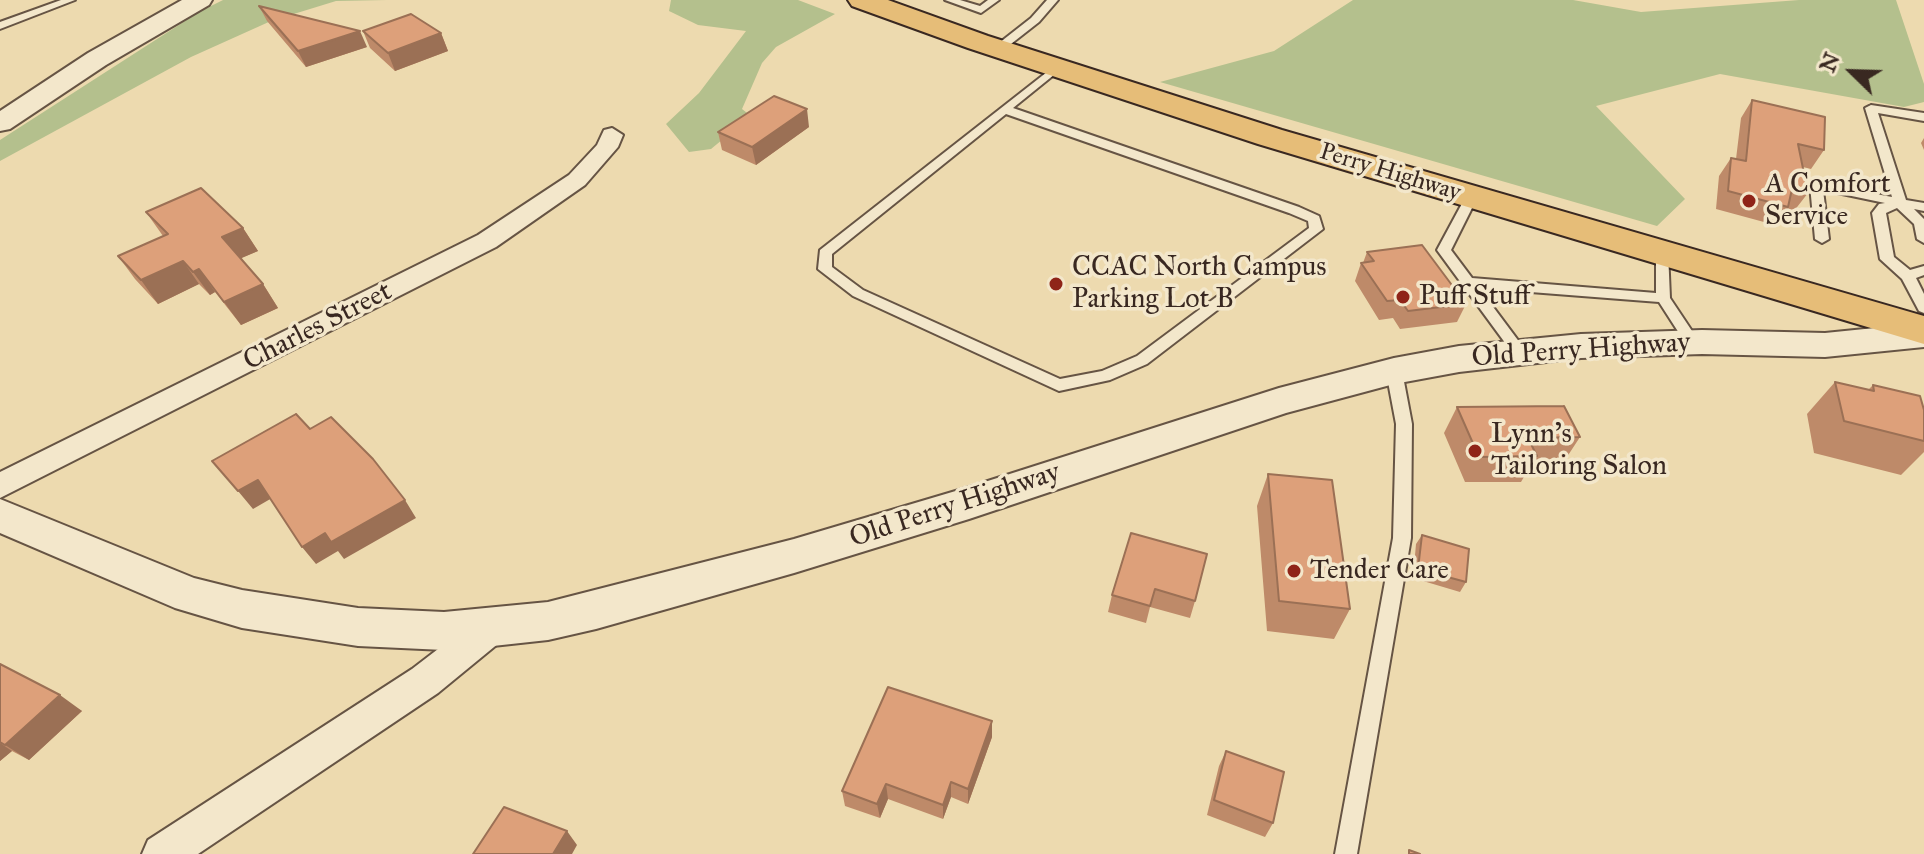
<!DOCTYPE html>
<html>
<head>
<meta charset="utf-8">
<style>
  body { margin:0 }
  #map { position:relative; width:1924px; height:854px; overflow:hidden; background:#eddaaf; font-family:"IM FELL Great Primer",serif }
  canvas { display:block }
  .north { position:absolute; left:1812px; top:32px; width:80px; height:80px; -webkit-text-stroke:6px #f3e7cb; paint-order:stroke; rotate:293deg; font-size:22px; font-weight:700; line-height:32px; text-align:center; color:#392821 }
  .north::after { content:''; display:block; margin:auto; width:28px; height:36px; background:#392821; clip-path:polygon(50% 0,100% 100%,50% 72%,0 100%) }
</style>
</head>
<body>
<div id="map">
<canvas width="1924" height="854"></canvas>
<div class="north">N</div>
</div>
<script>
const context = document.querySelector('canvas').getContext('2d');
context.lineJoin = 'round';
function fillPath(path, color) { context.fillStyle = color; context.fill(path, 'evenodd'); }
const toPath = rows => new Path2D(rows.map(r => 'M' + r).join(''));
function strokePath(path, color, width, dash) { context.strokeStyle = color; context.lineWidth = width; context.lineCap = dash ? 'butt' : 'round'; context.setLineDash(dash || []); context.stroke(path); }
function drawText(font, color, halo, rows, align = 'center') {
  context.font = font + ' "IM FELL Great Primer",serif'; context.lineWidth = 7; context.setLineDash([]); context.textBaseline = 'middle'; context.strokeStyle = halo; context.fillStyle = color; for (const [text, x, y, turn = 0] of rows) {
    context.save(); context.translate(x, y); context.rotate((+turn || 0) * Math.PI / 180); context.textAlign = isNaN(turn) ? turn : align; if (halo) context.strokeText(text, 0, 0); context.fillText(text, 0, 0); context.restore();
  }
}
const green = toPath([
  [223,0,387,0,336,1,271,21,191,57,0,161,0,140,199,12],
  [671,0,798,0,835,14,776,47,762,63,742,109,751,116,711,149,689,152,666,124,699,93,746,31,698,25,669,11],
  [1353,0,1573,0,1641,12,1799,0,1896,0,1924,84,1924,102,1904,107,1720,74,1596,106,1685,199,1657,226,1160,82,1274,51]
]);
const service = toPath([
  [61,0,75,0,0,29,0,22,61,0],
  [945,0,960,0,980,6,988,0,999,0,981,13,945,0],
  [1047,0,1058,0,1039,22,1002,51,994,51,994,47,1031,18,1047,0],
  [1056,65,1060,66,1060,70,1013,108,1299,207,1319,216,1323,229,1147,364,1110,380,1059,391,853,296,818,269,820,250,1056,65],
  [1006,114,1289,213,1308,221,1309,228,1137,356,1102,371,1060,379,863,290,832,267,832,254,1006,114],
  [1871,105,1924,113,1924,121,1878,113,1906,200,1924,203,1924,211,1914,209,1924,219,1924,243,1917,239,1914,224,1897,208,1886,213,1894,257,1910,270,1924,266,1924,275,1916,278,1924,294,1924,313,1919,311,1902,279,1880,259,1872,213,1879,204,1885,203,1823,190,1829,239,1822,243,1815,239,1810,185,1812,182,1892,197,1865,108,1871,105],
  [1471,194,1477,198,1451,250,1472,278,1656,293,1656,254,1658,251,1668,251,1670,298,1700,343,1698,347,1688,347,1659,302,1479,288,1526,351,1524,355,1514,355,1437,250,1465,198,1471,194],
  [1394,366,1402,371,1412,424,1411,538,1357,854,1335,854,1393,538,1396,424,1386,371,1394,366]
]);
const minor = toPath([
  [612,128,623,135,618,147,585,185,496,247,0,498,0,472,478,235,569,175,597,145,604,130,612,128],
  [493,612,505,616,511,627,505,638,438,693,198,854,142,854,148,840,412,669,481,616,493,612]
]);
const tertiary = toPath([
  [182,0,212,0,209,5,106,65,10,129,0,131,0,111,88,53,182,0],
  [1924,323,1924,347,1825,357,1702,354,1581,358,1459,372,1394,384,1286,413,969,519,794,573,596,629,548,640,493,646,444,650,358,646,242,628,175,608,0,533,0,499,194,578,242,590,358,608,444,612,548,602,794,539,969,487,1279,388,1394,358,1459,346,1581,334,1702,330,1825,333,1924,323]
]);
const primary = toPath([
  [848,0,888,0,988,36,1282,130,1924,316,1924,344,1258,144,968,48,852,6,848,0]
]);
const wall = toPath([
  [259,6,367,47,306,67,267,21],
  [363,31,441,33,448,51,395,71,370,48],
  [1752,100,1824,150,1811,169,1803,167,1808,193,1794,211,1787,209,1775,225,1716,209,1719,176,1731,158,1736,159,1741,118],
  [809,127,756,165,722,150,718,132],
  [1924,138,1924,150,1921,143],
  [146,212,243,228,258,251,241,258,263,284,278,308,241,325,215,292,210,295,199,284,158,304,135,279,118,256,163,236],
  [1367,252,1466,304,1457,322,1400,329,1393,318,1379,320,1355,281,1361,263,1363,263],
  [1835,382,1868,390,1873,385,1924,410,1924,452,1901,475,1814,453,1807,414],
  [1457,407,1580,437,1563,463,1532,463,1521,482,1465,482,1444,433],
  [1268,474,1350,609,1334,639,1267,631,1257,506],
  [1131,533,1195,601,1190,618,1150,607,1146,623,1108,612,1112,595],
  [1422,535,1466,582,1460,592,1413,578,1416,544],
  [0,664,82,711,29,760,12,751,0,761],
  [992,721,992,737,968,804,951,797,943,819,888,799,880,818,845,806,842,791],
  [1226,751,1273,823,1265,837,1207,815,1219,766]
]);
const shadedWall = toPath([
  [360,31,367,47,306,67,298,51],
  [441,33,448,51,395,71,388,53],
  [807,109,809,127,756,165,752,147],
  [243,228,258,251,237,260,222,237],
  [183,261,199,284,158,304,141,280],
  [199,269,215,292,210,295,193,272],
  [263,284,278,308,241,325,224,302],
  [258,480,272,498,253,509,238,491],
  [405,500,416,518,344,559,338,551,316,564,302,547,325,533],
  [60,695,82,711,29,760,5,745],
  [992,721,992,737,968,804,968,789],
  [0,743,12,751,0,761],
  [951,782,951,797,943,819,943,805],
  [886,784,888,799,880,818,877,804],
  [567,831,577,845,572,854,553,854]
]);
const building = toPath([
  [259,6,360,31,298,51,259,6],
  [411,14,441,33,388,53,363,31,411,14],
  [774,96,807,109,752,147,718,132,774,96],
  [1752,100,1825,117,1824,150,1798,144,1808,193,1792,189,1788,207,1728,191,1731,158,1746,161,1752,100],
  [201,188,243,228,222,237,263,284,224,302,199,269,193,272,183,261,141,280,118,256,168,234,146,212,201,188],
  [1422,245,1466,304,1408,311,1400,300,1387,301,1361,263,1374,261,1367,252,1422,245],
  [1835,382,1874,391,1873,385,1920,396,1924,410,1924,441,1844,421,1835,382],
  [1564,406,1580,437,1528,438,1537,456,1479,457,1457,407,1564,406],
  [296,414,310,429,331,417,373,459,405,500,331,542,325,533,302,547,258,480,238,491,212,461,296,414],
  [1268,474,1332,480,1350,609,1279,601,1268,474],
  [1131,533,1207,554,1195,601,1155,589,1150,606,1112,595,1131,533],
  [1422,535,1469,549,1466,582,1418,569,1422,535],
  [0,664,60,695,5,745,0,742,0,664],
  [888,687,992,721,968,789,951,782,943,805,886,784,877,804,842,791,888,687],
  [1226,751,1284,772,1273,823,1214,800,1226,751],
  [504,807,567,831,553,854,473,854,504,807],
  [1409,850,1420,854,1409,854,1409,850]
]);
const markers = [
  [1749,201,8,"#8f2418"],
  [1056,284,8,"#8f2418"],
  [1403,297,8,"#8f2418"],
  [1475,451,8,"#8f2418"],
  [1294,571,8,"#8f2418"]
];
const farStreetnames = [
  ["Perry Highway",1390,173,17]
];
const poiNames = [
  ["A Comfort",1765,185],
  ["Service",1765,217],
  ["CCAC North Campus",1072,268],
  ["Parking Lot B",1072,300],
  ["Puff Stuff",1419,297],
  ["Lynn's",1491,435],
  ["Tailoring Salon",1491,467],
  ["Tender Care",1310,571]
];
const streetNames = [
  ["Charles Street",318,327,-27],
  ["Old Perry Highway",1581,351,-4],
  ["Old Perry Highway",955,506,-18]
];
fillPath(green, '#b4c08d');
strokePath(service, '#665444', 4);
strokePath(minor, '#665444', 4);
strokePath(tertiary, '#665444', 4);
strokePath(primary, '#392821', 4);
fillPath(service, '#f3e7cb');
fillPath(minor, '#f3e7cb');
fillPath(tertiary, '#f3e7cb');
fillPath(primary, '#e6bd78');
fillPath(wall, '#be8a69');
fillPath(shadedWall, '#9b7055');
fillPath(building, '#dda07a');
strokePath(building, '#9b7055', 2);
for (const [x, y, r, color] of markers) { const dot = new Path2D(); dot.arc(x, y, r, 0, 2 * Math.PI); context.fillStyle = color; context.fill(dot); strokePath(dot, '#f3e7cb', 3); }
drawText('24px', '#392821', '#f3e7cb', farStreetnames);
drawText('28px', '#392821', '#f3e7cb', poiNames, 'left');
drawText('28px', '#392821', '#f3e7cb', streetNames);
</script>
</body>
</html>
